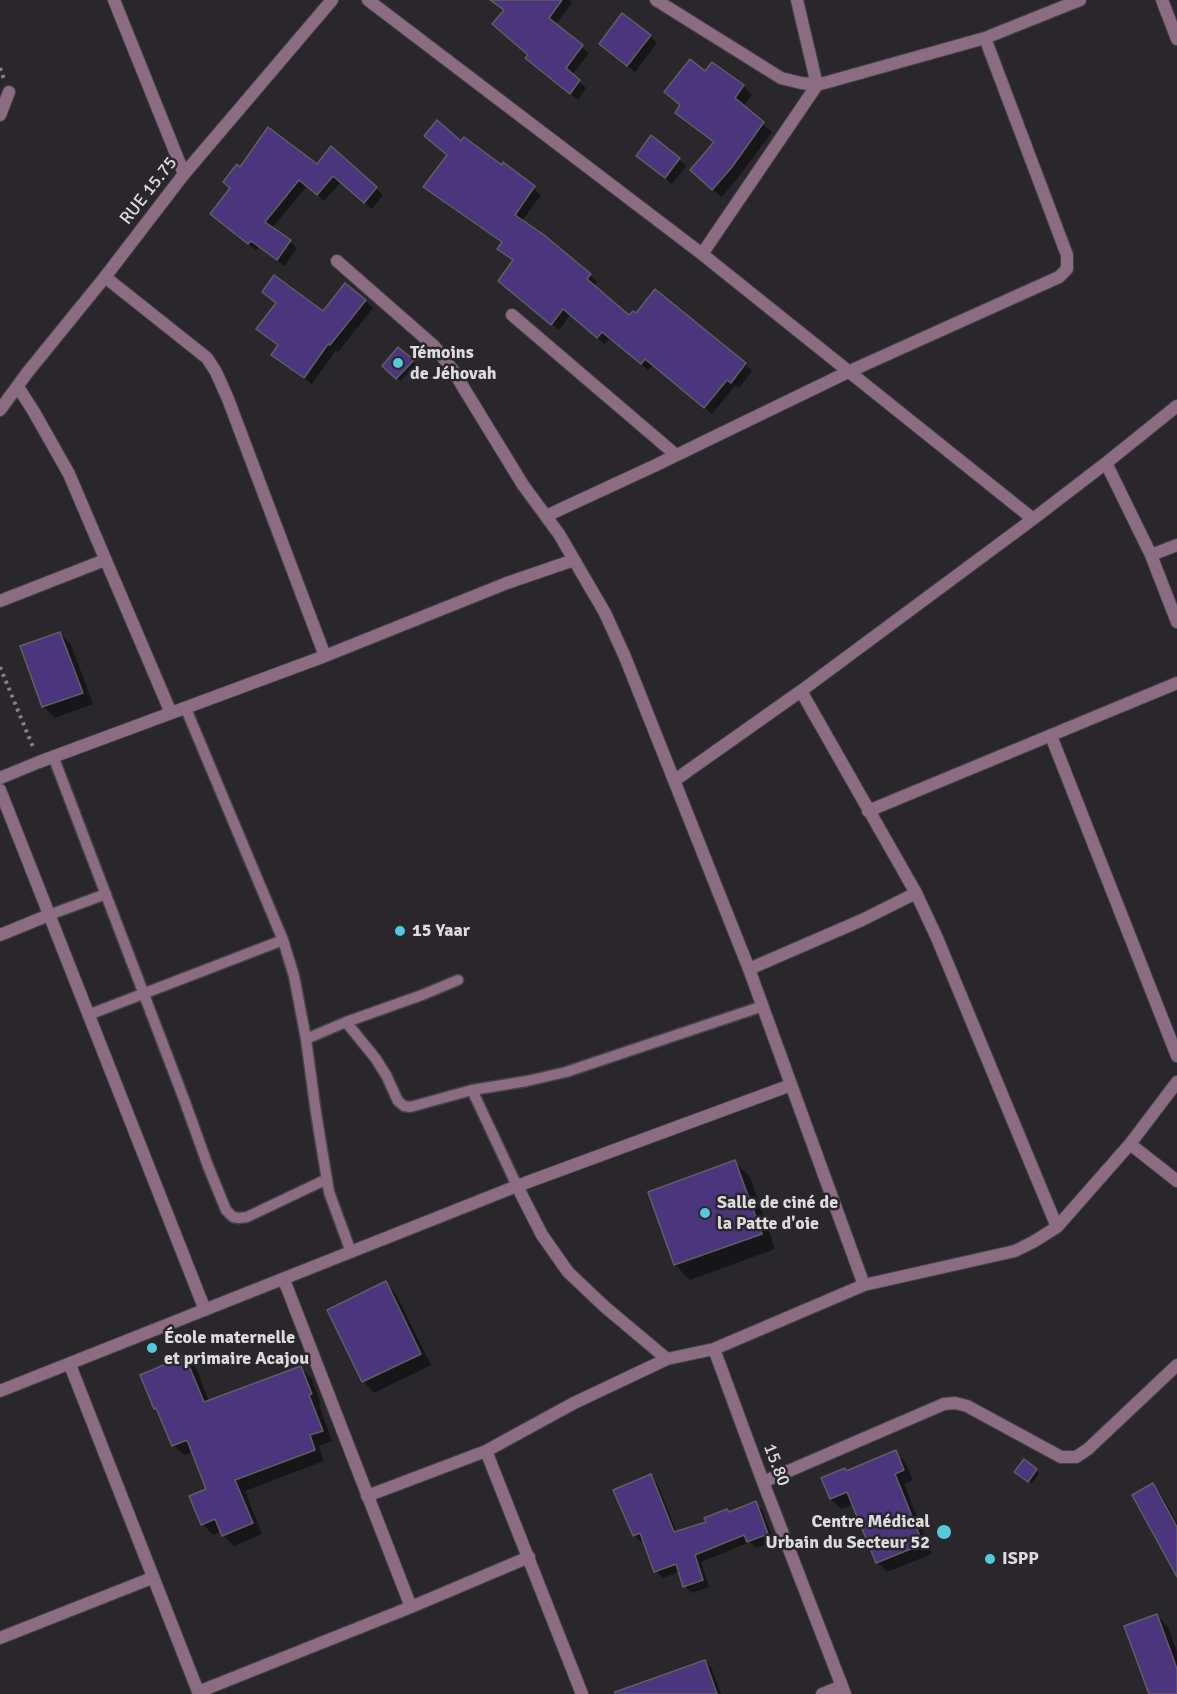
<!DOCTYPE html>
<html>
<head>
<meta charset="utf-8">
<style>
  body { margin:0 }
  canvas { display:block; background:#2a272c }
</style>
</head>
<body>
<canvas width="1177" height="1694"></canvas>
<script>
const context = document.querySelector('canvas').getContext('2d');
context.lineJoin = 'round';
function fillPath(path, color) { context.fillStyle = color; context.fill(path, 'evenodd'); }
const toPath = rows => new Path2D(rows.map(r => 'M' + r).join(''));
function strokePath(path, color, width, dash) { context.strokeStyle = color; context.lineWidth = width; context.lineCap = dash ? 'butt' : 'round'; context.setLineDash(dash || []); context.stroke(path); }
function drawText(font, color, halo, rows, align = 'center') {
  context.font = font + ' Signika,sans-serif'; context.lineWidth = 5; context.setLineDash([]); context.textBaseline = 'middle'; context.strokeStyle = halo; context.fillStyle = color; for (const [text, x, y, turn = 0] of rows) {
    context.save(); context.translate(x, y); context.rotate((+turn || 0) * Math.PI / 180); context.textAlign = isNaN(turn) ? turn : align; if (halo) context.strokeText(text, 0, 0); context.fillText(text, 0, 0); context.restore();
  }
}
const shadow = toPath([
  [489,0,569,0,572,3,555,25,589,53,572,75,586,88,578,100,534,65,505,11],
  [650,36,657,43,635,72,608,51],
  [706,73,743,86,752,95,743,107,772,132,740,175,722,197,700,179,715,143,686,121,677,113],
  [462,143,502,167,504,164,541,195,522,221,590,275,597,282,594,286,629,317,745,364,752,371,739,388,735,386,712,414,653,365,648,370,610,338,604,344,571,314,559,330,506,287,514,261,506,255,503,243,432,194,425,187],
  [638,155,679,159,686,166,672,184],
  [318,166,376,188,383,195,372,209,341,182,324,201,307,186,272,228,297,248,285,266,259,247,256,250,219,221,240,169],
  [365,301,373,308,338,352,336,350,312,384,280,362,273,355,279,347,258,329,277,304,323,313],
  [399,349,416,364,400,381,384,366],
  [60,633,71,645,93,704,55,718,44,707,22,647],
  [735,1162,750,1177,775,1249,690,1280,675,1265,650,1193],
  [385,1283,396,1294,431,1365,374,1393,363,1381],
  [185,1358,196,1368,209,1401,301,1367,311,1378,321,1404,319,1405,332,1441,319,1446,324,1461,245,1491,262,1534,234,1546,223,1535,221,1531,213,1535,203,1524,208,1490,193,1452,184,1455,173,1445,159,1412,155,1408],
  [895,1452,905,1462,913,1480,904,1484,932,1554,887,1572,877,1562,853,1504,841,1509,831,1499],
  [1024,1461,1039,1473,1032,1484,1019,1475],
  [650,1476,657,1483,677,1533,755,1503,762,1510,774,1541,756,1548,750,1542,701,1562,709,1587,692,1593,685,1586,680,1571,663,1578,656,1571,644,1541,641,1542,634,1535],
  [1153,1485,1160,1492,1177,1523,1177,1562],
  [1157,1615,1168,1627,1177,1652,1177,1694,1150,1694],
  [705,1661,712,1669,721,1694,642,1694]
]);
const building = toPath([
  [490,0,562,0,549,18,583,45,566,68,580,80,570,94,525,58,528,55,492,24,504,10,490,0],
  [622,13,651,35,627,66,599,44,622,13],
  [690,59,705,71,712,62,744,85,735,98,764,122,732,167,712,190,690,170,714,142,675,113,680,105,664,92,690,59],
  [437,120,461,141,464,137,502,165,503,162,535,186,515,215,544,235,591,274,587,279,629,315,633,311,636,313,655,289,746,363,731,383,727,380,704,408,645,359,641,364,602,332,597,338,563,309,551,325,498,281,513,260,497,249,502,242,423,187,447,155,424,136,437,120],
  [268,127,317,164,331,146,377,187,364,203,333,176,317,195,299,180,265,222,291,240,277,260,251,241,248,244,210,214,230,188,223,182,237,164,240,167,268,127],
  [651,135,680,158,665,178,636,156,651,135],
  [274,275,323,311,345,283,366,300,330,345,328,344,304,378,271,355,278,345,256,329,276,303,262,292,274,275],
  [398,347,414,360,396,379,382,366,398,347],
  [60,632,83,693,42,707,20,646,60,632],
  [735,1160,762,1234,674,1265,648,1192,735,1160],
  [386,1281,421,1354,362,1382,327,1310,386,1281],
  [185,1356,204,1402,301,1366,312,1394,309,1395,323,1431,310,1435,315,1450,235,1480,253,1523,222,1536,215,1519,201,1525,189,1496,206,1489,187,1440,172,1446,156,1408,154,1409,140,1375,185,1356],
  [896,1450,904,1470,895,1474,923,1544,876,1563,847,1492,830,1499,821,1478,845,1468,846,1471,896,1450],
  [1024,1459,1037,1469,1028,1482,1014,1472,1024,1459],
  [651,1474,674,1532,706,1522,704,1518,727,1509,729,1512,756,1501,768,1534,747,1542,744,1535,695,1555,703,1580,683,1587,676,1564,654,1572,640,1533,633,1536,613,1490,651,1474],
  [1153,1483,1177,1527,1177,1577,1132,1495,1153,1483],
  [1157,1614,1177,1669,1177,1694,1149,1694,1124,1626,1157,1614],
  [705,1660,717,1694,615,1694,615,1692,705,1660]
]);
const path = toPath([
  [0,68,4,79],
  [0,667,33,747]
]);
const lane = toPath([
  [186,709,283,940,294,976,306,1039,316,1113,329,1192,351,1252],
  [53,756,185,1102,208,1166,226,1210,233,1217,239,1218,247,1217,327,1179],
  [49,915,106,894],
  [88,1015,283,940],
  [346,1022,376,1059,386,1075,398,1101,404,1106,410,1107,472,1090,527,1081,566,1072,763,1006],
  [306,1039,346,1022,422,995,458,980],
  [472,1090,517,1186]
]);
const street = toPath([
  [114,0,184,174],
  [368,0,702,254,1033,519],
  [656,0,781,78,801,83,817,85,797,0],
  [1162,0,1177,39],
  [0,115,9,92],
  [702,254,817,85,985,38,1080,0],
  [337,261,434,346,452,369,523,485,559,534,605,613,625,657,749,969,864,1285],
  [105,277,207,358,216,372,228,399,325,656],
  [512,315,676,455],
  [18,387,34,412,69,474,171,713],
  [0,410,27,373,105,277,184,174,332,0],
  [1106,463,1151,555,1177,622],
  [546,516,654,466,848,372,1059,277,1067,269,1067,255,985,38],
  [1151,555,1177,545],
  [0,601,105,560],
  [801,691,916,893,937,938,1057,1227],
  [1051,736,1177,1056],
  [0,778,39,762,325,656,507,583,574,560],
  [675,780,801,691,1033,519,1106,463,1177,406],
  [0,790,205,1310],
  [868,811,1177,683],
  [0,935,49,915],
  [749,969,862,920,916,893],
  [1130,1144,1177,1181],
  [517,1186,542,1235,568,1272,605,1307,667,1359,714,1349,864,1285,1015,1251,1033,1242,1057,1227,1130,1144,1177,1082],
  [284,1280,411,1607],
  [714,1349,763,1482,845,1694],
  [70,1365,199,1694],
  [0,1391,517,1186,791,1085],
  [486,1451,582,1694],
  [763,1482,944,1404,955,1403,967,1406,1061,1457,1076,1457,1088,1449,1177,1365],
  [367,1496,486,1451,574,1403,667,1359],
  [0,1638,152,1578],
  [198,1692,411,1607,529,1557],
  [822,1694,842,1686]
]);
const markers = [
  [398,363,6,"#53cbdb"],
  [400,931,6,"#53cbdb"],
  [705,1213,6,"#53cbdb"],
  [152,1348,6,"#53cbdb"],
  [944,1532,8,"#53cbdb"],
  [990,1559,6,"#53cbdb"]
];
const streetNames = [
  ["RUE 15.75",149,191,-52],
  ["15.80",776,1465,69]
];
const poiNames = [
  ["Témoins",410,353],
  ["de Jéhovah",410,374],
  ["15 Yaar",412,931],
  ["Salle de ciné de",717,1203],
  ["la Patte d'oie",717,1224],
  ["École maternelle",164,1338],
  ["et primaire Acajou",164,1359],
  ["Centre Médical",930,1522,"right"],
  ["Urbain du Secteur 52",930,1543,"right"],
  ["ISPP",1002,1559]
];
fillPath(shadow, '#0007');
fillPath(building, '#4b367e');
strokePath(building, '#5f5e64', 1.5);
strokePath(lane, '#474448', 13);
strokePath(street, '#474448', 14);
strokePath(path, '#848185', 4, [3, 4.5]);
strokePath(lane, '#8c6c83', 10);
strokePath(street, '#8c6c83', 12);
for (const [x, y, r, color] of markers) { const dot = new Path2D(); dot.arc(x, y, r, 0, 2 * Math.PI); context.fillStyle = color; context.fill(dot); strokePath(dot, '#2a272c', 2); }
drawText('18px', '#dddbde', '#2a272c', streetNames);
drawText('bold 18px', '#dddbde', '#2a272c', poiNames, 'left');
</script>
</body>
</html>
